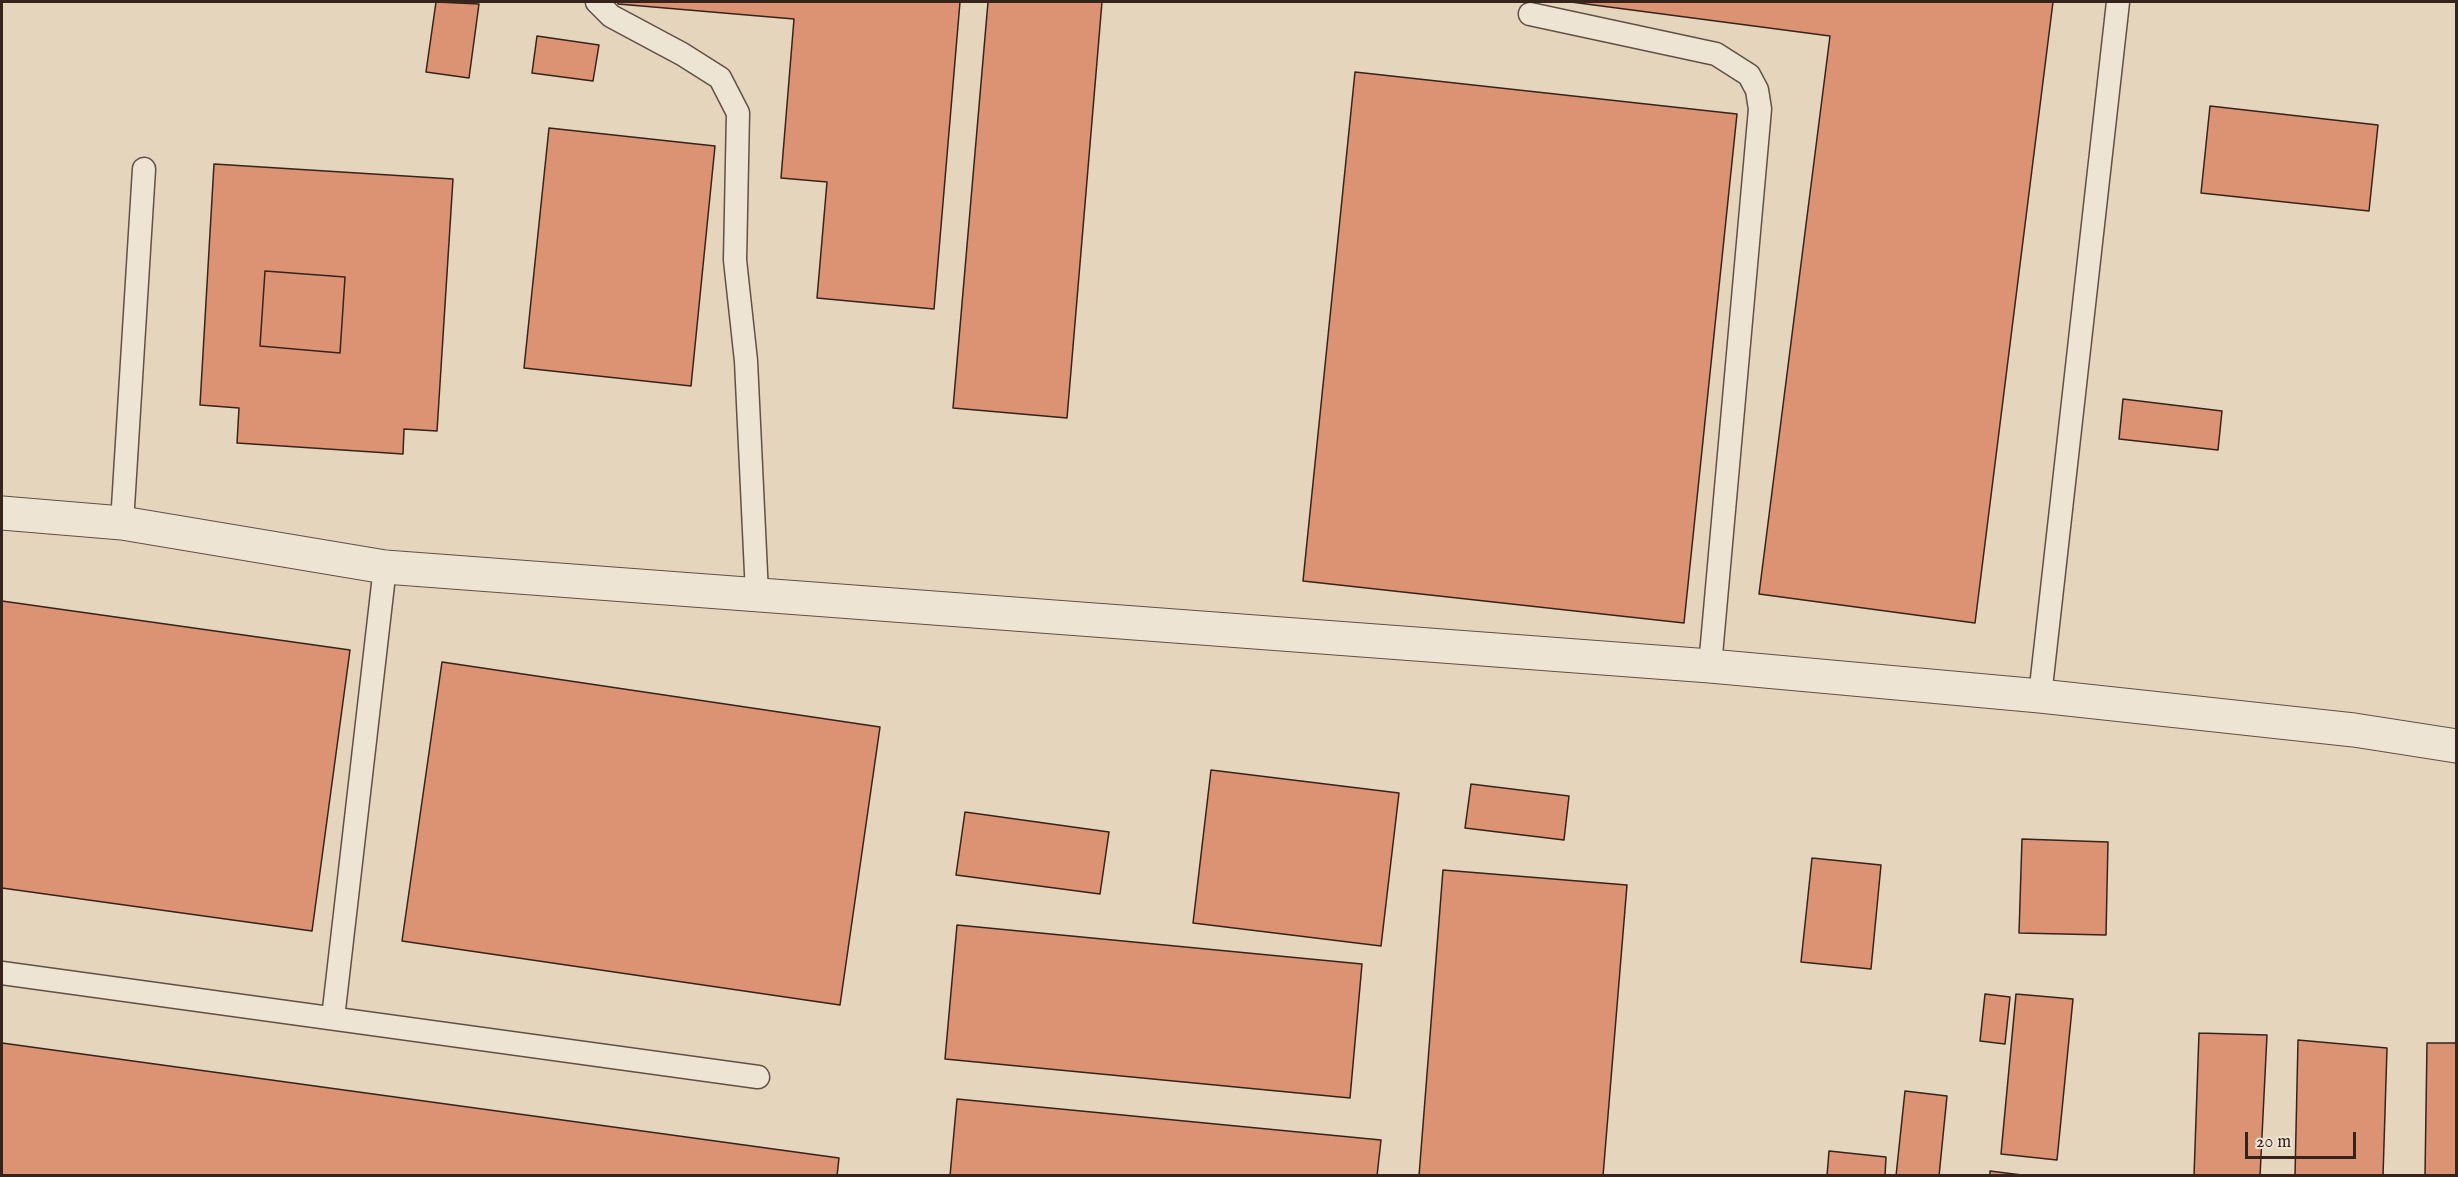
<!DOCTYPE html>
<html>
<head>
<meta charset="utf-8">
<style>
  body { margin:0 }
  #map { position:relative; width:2458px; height:1177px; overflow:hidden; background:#e5d5bd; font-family:"IM FELL English",serif }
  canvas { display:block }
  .frame { position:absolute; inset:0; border:3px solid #35231c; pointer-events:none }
  .scale { position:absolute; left:2245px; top:1132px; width:111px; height:27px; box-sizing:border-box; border:3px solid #35231c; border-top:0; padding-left:8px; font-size:18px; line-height:21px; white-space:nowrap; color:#35231c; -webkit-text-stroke:4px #eee4d4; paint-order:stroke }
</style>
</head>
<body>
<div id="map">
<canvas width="2458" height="1177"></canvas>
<div class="frame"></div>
<div class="scale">20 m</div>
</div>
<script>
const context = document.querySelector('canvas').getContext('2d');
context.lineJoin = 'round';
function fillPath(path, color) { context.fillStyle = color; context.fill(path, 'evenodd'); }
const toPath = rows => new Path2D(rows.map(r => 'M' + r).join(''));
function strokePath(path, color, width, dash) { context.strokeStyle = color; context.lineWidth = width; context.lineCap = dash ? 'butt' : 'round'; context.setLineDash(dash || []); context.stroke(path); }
const building = toPath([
  [436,2,479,4,469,78,426,72,436,2],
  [618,2,960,2,934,309,817,298,827,182,781,178,794,19,618,4,618,2],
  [988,2,1102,2,1067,418,953,408,988,2],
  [1571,2,2053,2,1975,623,1759,594,1830,36,1571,2],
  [537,36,599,45,593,81,532,73,537,36],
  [1355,72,1737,114,1684,623,1303,581,1355,72],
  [2210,106,2378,125,2369,211,2201,193,2210,106],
  [549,128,715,146,691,386,524,368,549,128],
  [214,164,453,179,437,431,404,429,403,454,237,443,239,408,200,405,214,164],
  [265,271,345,277,340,353,260,346,265,271],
  [265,271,345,277,340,353,260,346,265,271],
  [2123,399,2222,411,2218,450,2119,439,2123,399],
  [2,601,350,650,312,931,2,888,2,601],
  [442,662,880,727,840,1005,402,941,442,662],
  [1211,770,1399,793,1381,946,1193,923,1211,770],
  [1471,784,1569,796,1564,840,1465,828,1471,784],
  [965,812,1109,832,1100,894,956,875,965,812],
  [2022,839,2108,842,2106,935,2019,933,2022,839],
  [1812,858,1881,865,1871,969,1801,962,1812,858],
  [1443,870,1627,885,1603,1176,1419,1176,1443,870],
  [957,925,1362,964,1350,1098,945,1059,957,925],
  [1985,994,2010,997,2005,1044,1980,1041,1985,994],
  [2016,994,2073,999,2057,1160,2001,1154,2016,994],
  [2199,1033,2267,1035,2260,1176,2194,1176,2199,1033],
  [2298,1040,2387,1048,2383,1176,2295,1176,2298,1040],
  [2,1043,839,1158,837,1176,2,1176,2,1043],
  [2427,1043,2456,1043,2456,1176,2425,1176,2427,1043],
  [1905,1091,1947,1096,1939,1176,1896,1176,1905,1091],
  [957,1099,1381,1140,1377,1176,950,1176,957,1099],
  [1829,1151,1886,1157,1885,1176,1827,1176,1829,1151],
  [1990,1171,2030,1176,1990,1176,1990,1171]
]);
const service = toPath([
  [597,2,611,16,682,54,720,78,738,113,735,260,746,361,757,594],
  [1530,14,1716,54,1749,75,1757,90,1760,109,1710,666],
  [122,523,144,169],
  [2040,696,2118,2],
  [2,973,758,1077],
  [333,1018,385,567]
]);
const minor = toPath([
  [2,513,122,523,385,567,1710,666,2040,696,2354,730,2456,746]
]);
fillPath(building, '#dc9374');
strokePath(building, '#35231c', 1.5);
strokePath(service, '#615044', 25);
strokePath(minor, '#615044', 35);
strokePath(service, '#eee4d4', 22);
strokePath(minor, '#eee4d4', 33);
</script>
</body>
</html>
